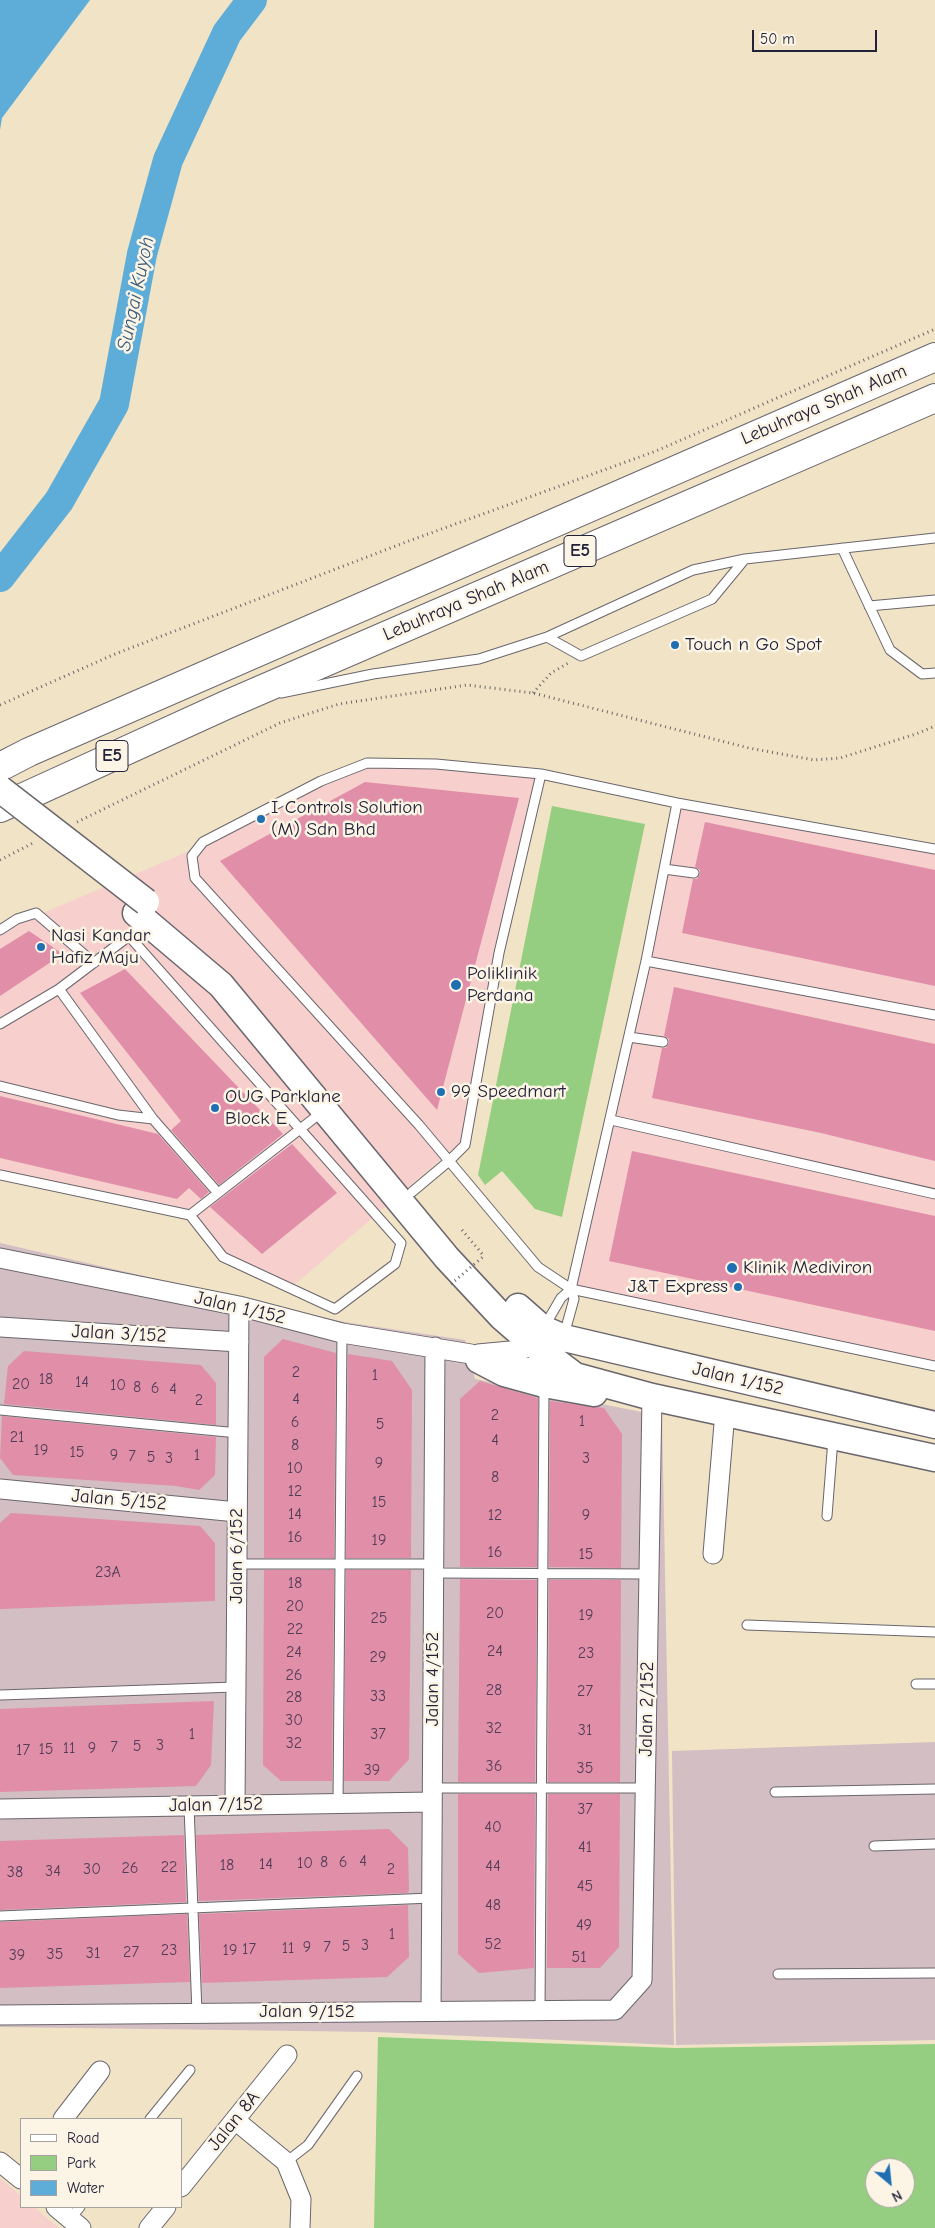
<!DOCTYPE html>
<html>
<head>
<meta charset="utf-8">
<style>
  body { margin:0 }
  #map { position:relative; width:935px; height:2228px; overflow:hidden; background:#f1e3c6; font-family:"Comic Neue",sans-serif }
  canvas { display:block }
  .legend { position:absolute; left:20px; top:2118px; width:162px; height:90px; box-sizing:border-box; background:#fcf5e5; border:1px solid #a5a1a1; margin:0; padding:6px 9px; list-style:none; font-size:15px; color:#22223b }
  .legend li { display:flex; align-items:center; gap:10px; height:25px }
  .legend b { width:25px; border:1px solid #a5a1a1 }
  .north { position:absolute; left:865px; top:2158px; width:50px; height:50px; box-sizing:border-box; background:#fcf5e5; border:1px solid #a5a1a1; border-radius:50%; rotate:152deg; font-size:14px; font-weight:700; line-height:20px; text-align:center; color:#22223b }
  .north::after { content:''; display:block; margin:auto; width:18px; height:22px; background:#1f6fb2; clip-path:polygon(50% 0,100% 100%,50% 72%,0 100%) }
  .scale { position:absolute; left:752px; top:30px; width:125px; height:22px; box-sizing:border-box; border:2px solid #22223b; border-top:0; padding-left:6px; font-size:15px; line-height:18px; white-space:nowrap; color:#22223b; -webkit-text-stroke:4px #fcf5e5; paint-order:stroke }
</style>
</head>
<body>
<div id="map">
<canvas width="935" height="2228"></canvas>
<ul class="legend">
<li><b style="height:6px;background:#fff"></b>Road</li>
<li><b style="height:14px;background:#96ce81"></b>Park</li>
<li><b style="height:14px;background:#5eadd8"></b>Water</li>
</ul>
<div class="north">N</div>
<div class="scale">50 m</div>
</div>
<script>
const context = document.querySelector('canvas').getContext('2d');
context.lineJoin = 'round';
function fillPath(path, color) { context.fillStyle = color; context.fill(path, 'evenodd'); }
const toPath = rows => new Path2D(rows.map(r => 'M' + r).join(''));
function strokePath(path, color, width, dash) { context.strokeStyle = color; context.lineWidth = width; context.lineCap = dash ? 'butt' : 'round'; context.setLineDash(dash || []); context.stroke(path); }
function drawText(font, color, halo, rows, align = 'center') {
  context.font = font + ' "Comic Neue",sans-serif'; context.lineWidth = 5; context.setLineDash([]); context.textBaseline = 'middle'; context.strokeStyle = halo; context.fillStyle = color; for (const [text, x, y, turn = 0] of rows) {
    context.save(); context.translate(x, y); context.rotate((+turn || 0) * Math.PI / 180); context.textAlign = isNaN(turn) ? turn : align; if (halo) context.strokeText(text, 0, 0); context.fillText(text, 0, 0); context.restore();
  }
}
const built = toPath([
  [367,768,434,768,536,778,493,962,461,1142,293,1286,225,1253,191,1210,0,1170,0,935,19,923,206,844,323,784],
  [679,808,935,854,935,1362,576,1286],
  [0,2178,21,2196,21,2207,34,2207,59,2228,0,2228]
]);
const industrial = toPath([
  [0,1243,344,1322,465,1340,475,1379,662,1416,674,2045,375,2032,0,2027],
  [935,1742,935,2040,676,2045,672,1751]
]);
const green = toPath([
  [552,806,645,824,562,1217,535,1209,502,1171,485,1185,478,1175],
  [378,2037,675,2048,935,2044,935,2228,374,2228],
  [875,2168,905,2168,905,2198,875,2198]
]);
const water = toPath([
  [0,0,90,0,2,118,0,130]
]);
const river = toPath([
  [0,577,59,501,114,404,142,254,168,160,227,33,252,0]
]);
const building = toPath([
  [365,782,519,798,437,1110,220,861],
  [705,822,935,870,935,986,682,933,693,879,697,879,700,874,700,870,695,867],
  [29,931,63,954,0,996,0,949],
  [125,969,283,1134,219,1185,171,1130,181,1121,80,993],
  [674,987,935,1044,935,1161,821,1133,652,1098,662,1048,666,1048,669,1043,669,1039,664,1036],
  [0,1096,158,1134,209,1192,201,1199,189,1188,177,1199,0,1158],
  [292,1144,337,1193,262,1254,210,1207],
  [632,1151,935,1216,935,1331,609,1261],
  [283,1339,336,1353,334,1558,264,1558,264,1357],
  [24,1351,201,1365,216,1383,216,1425,4,1404,8,1366],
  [348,1354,392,1361,412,1390,411,1558,346,1558],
  [480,1381,538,1398,537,1567,460,1567,460,1399],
  [550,1401,604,1408,622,1434,621,1568,549,1567],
  [2,1416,216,1437,215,1475,199,1490,176,1486,13,1475,0,1458],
  [11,1513,200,1526,215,1543,215,1601,0,1609,0,1523],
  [264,1570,334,1570,332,1781,281,1781,263,1765],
  [346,1570,411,1570,409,1759,389,1781,344,1781],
  [460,1579,537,1580,535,1782,458,1782],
  [549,1580,621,1580,620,1782,548,1782],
  [214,1701,211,1765,196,1786,0,1792,0,1709],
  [458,1794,535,1794,534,1968,479,1973,458,1954],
  [548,1794,620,1794,619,1947,600,1968,547,1968],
  [389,1829,408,1848,409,1891,407,1893,199,1901,196,1835],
  [184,1835,186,1902,0,1910,0,1841],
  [408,1905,409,1957,387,1977,202,1983,199,1914],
  [187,1914,190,1982,0,1988,0,1922]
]);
const path = toPath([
  [533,693,551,673,570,662],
  [0,705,115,654,406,542,656,451,935,329],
  [77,822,280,723,339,704,467,685,533,693,749,748,814,760,840,758,916,734,935,726],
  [0,860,35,842],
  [462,1230,484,1256]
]);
const lane = toPath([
  [842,548,890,650,922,674,935,673],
  [869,606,935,600],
  [547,637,581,656,712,599,745,559],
  [281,693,373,674,479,659,547,637,693,570,745,559,935,538],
  [935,849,677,803,541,774,436,764,367,763,321,781,203,842,192,856,195,878,419,1125,538,1267,571,1289,935,1366],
  [664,869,694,873],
  [0,930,17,919,36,913,94,963],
  [646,961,935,1015],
  [59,989,145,924],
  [0,1024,59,989,153,1119,218,1193],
  [629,1037,663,1042],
  [0,1086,118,1115,153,1119],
  [611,1120,935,1194],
  [0,1175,190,1215,223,1257,335,1309,395,1264,401,1243,129,936],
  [412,1192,449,1161,465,1145,499,953,541,774],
  [190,1215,322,1112],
  [544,1327,561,1298,571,1289],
  [564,1335,574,1299,571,1289,646,961,677,803],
  [0,1410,238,1433],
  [827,1516,833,1439],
  [237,1564,434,1564],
  [434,1573,649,1574],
  [747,1625,935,1632],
  [916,1684,935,1684],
  [0,1695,236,1687],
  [432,1788,645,1788],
  [775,1792,935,1789],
  [338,1803,342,1333],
  [189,1806,197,2013],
  [874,1846,935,1844],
  [0,1916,431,1898],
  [778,1974,935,1973],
  [540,2011,544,1387],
  [150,2119,190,2070],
  [286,2162,308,2145,357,2076],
  [70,2219,80,2207]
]);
const street = toPath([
  [0,1258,239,1306,342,1333,471,1354,479,1360,518,1369,542,1365,557,1347],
  [0,1327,239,1342],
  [478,1354,521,1350,533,1344],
  [0,1489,237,1512],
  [713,1554,725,1412],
  [235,1805,239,1306],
  [0,1809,432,1802],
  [431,2011,435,1347],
  [0,2015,615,2010,642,1980,652,1397],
  [63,2119,100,2071],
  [235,2120,286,2162,301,2199,300,2228],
  [0,2162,21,2179],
  [181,2187,287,2055],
  [56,2207,81,2228],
  [149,2228,166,2207]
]);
const secondary = toPath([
  [136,913,221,985,447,1258,502,1317,533,1344,575,1376,652,1397,935,1458],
  [518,1307,543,1329,564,1338,935,1425],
  [479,1360,504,1373,544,1384,594,1393]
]);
const highway = toPath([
  [0,767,29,752,935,357],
  [0,808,226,705,935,398]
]);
const pathBridge = toPath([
  [451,1284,484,1256]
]);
const secondaryBridge = toPath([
  [0,789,146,902]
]);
const markers = [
  [675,645,5,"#1f6fb2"],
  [261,819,5,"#1f6fb2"],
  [41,947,5,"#1f6fb2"],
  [456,985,6,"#1f6fb2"],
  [441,1092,5,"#1f6fb2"],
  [215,1108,5,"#1f6fb2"],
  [732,1268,6,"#1f6fb2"],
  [738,1287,5,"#1f6fb2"]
];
const numberNames = [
  ["2",296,1372],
  ["1",375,1375],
  ["18",46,1379],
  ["14",82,1382],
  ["20",21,1384],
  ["10",118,1385],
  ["8",137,1387],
  ["6",155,1388],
  ["4",173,1389],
  ["4",296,1399],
  ["2",199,1400],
  ["2",495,1415],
  ["1",582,1421],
  ["6",295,1422],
  ["5",380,1424],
  ["21",17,1437],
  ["4",495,1440],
  ["8",295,1445],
  ["19",41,1450],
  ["15",77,1452],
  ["9",114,1455],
  ["1",197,1455],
  ["7",132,1456],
  ["5",151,1457],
  ["3",169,1458],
  ["3",586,1458],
  ["9",379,1463],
  ["10",295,1468],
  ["8",495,1477],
  ["12",295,1491],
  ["15",379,1502],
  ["14",295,1514],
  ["12",495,1515],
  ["9",586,1515],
  ["16",295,1537],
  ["19",379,1540],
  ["16",495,1552],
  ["15",586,1554],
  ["23A",108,1572],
  ["18",295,1583],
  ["20",295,1606],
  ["20",495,1613],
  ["19",586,1615],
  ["25",379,1618],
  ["22",295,1629],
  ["24",495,1651],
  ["24",294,1652],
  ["23",586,1653],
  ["29",378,1657],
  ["26",294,1675],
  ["28",494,1690],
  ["27",585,1691],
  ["33",378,1696],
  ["28",294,1697],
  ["30",294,1720],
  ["32",494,1728],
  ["31",585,1730],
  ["1",192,1734],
  ["37",378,1734],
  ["32",294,1743],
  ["3",160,1745],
  ["5",137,1746],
  ["7",114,1747],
  ["11",69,1748],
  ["9",92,1748],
  ["15",46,1749],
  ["17",23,1750],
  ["36",494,1766],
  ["35",585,1768],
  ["39",372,1770],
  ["37",585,1809],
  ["40",493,1827],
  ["41",585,1847],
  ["4",363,1861],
  ["8",324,1862],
  ["6",343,1862],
  ["10",305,1863],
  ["14",266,1864],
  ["18",227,1865],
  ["44",493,1866],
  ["22",169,1867],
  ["26",130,1868],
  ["30",92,1869],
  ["2",391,1869],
  ["34",53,1871],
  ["38",15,1872],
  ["45",585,1886],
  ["48",493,1905],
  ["49",584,1925],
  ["1",392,1934],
  ["52",493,1944],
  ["3",365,1945],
  ["5",346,1946],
  ["9",307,1947],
  ["7",327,1947],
  ["11",288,1948],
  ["17",249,1949],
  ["23",169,1950],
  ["19",230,1950],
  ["27",131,1952],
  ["31",93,1953],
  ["35",55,1954],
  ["39",17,1955],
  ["51",579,1957]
];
const shields = [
  [580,551,32],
  [112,756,32]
];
const shieldNames = [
  ["E5",580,551],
  ["E5",112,756]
];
const streetNames = [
  ["Lebuhraya Shah Alam",824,405,-23],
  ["Lebuhraya Shah Alam",466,601,-23],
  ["Jalan 1/152",240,1308,13],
  ["Jalan 3/152",119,1334,3],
  ["Jalan 1/152",738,1379,13],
  ["Jalan 5/152",119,1500,5],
  ["Jalan 6/152",237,1556,-90],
  ["Jalan 4/152",433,1679,-90],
  ["Jalan 2/152",647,1709,-89],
  ["Jalan 7/152",216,1805,-1],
  ["Jalan 9/152",307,2012],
  ["Jalan 8A",234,2121,-51]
];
const poiNames = [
  ["Touch n Go Spot",685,645],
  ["I Controls Solution",271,808],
  ["(M) Sdn Bhd",271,830],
  ["Nasi Kandar",51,936],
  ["Hafiz Maju",51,958],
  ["Poliklinik",467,974],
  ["Perdana",467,996],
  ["99 Speedmart",451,1092],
  ["OUG Parklane",225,1097],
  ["Block E",225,1119],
  ["Klinik Mediviron",743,1268],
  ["J&T Express",728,1287,"right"]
];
const waterNames = [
  ["Sungai Kuyoh",136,294,-78]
];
fillPath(built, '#f7d0cd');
fillPath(industrial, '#d2bec3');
fillPath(green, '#96ce81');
fillPath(water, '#5eadd8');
strokePath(river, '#5eadd8', 30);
fillPath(building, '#e18ea9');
strokePath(lane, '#6a666c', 11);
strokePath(street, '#6a666c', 21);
strokePath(secondary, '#6a666c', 29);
strokePath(highway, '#6a666c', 30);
strokePath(path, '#6a666c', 3, [1, 4]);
strokePath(lane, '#fff', 9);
strokePath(street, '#fff', 19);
strokePath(secondary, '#fff', 26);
strokePath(highway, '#fff', 28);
strokePath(secondaryBridge, '#6a666c', 29, []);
strokePath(pathBridge, '#6a666c', 3, [1, 4]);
strokePath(secondaryBridge, '#fff', 26);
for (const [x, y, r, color] of markers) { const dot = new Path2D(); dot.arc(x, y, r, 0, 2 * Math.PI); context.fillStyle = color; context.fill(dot); strokePath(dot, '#fcf5e5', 2); }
drawText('16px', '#523d56', null, numberNames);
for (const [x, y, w] of shields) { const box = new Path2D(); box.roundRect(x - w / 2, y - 15.5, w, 31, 4); context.fillStyle = '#fcf5e5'; context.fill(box); strokePath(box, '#22223b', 1); }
drawText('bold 18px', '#22223b', null, shieldNames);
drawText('19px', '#22223b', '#fcf5e5', streetNames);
drawText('19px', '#22223b', '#fcf5e5', poiNames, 'left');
drawText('italic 20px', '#3a5a7a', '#fcf5e5', waterNames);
</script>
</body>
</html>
